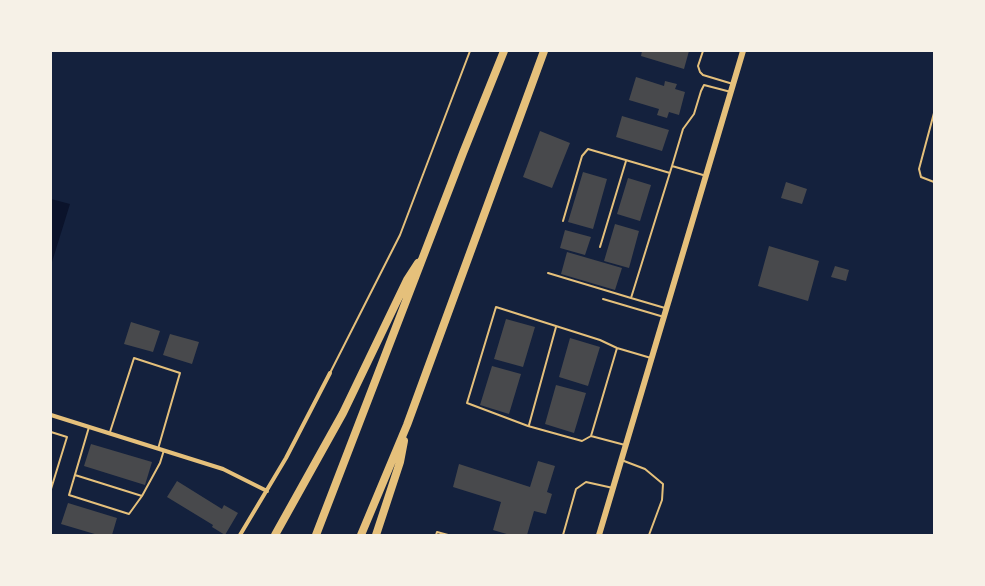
<!DOCTYPE html>
<html>
<head>
<meta charset="utf-8">
<style>
  body { margin:0 }
  #map { position:relative; width:985px; height:586px; overflow:hidden; background:#14213d; font-family:Poppins,sans-serif }
  canvas { display:block }
  .frame { position:absolute; inset:0; border:52px solid #f6f1e7; pointer-events:none }
</style>
</head>
<body>
<div id="map">
<canvas width="985" height="586"></canvas>
<div class="frame"></div>
</div>
<script>
const context = document.querySelector('canvas').getContext('2d');
context.lineJoin = 'round';
function fillPath(path, color) { context.fillStyle = color; context.fill(path, 'evenodd'); }
const toPath = rows => new Path2D(rows.map(r => 'M' + r).join(''));
function strokePath(path, color, width, dash) { context.strokeStyle = color; context.lineWidth = width; context.lineCap = dash ? 'butt' : 'round'; context.setLineDash(dash || []); context.stroke(path); }
const water = toPath([
  [51,199,70,204,52,262,51,262]
]);
const building = toPath([
  [642,51,689,51,684,69,641,56],
  [636,77,664,86,665,81,677,84,675,89,685,92,679,115,669,112,667,118,657,115,659,109,629,100],
  [622,116,669,130,662,151,616,137],
  [540,131,570,143,552,188,523,177],
  [583,172,607,179,593,229,568,222],
  [628,178,651,185,640,221,617,214],
  [786,182,807,189,802,204,781,198],
  [615,224,639,231,629,268,604,261],
  [565,230,591,237,585,255,560,248],
  [769,246,819,261,808,301,758,286],
  [567,252,622,268,615,290,561,274],
  [835,266,849,270,846,281,831,277],
  [506,319,535,327,523,367,494,359],
  [131,322,160,331,153,352,124,344],
  [170,334,199,342,192,364,163,355],
  [570,338,600,347,588,386,559,377],
  [492,366,521,374,509,414,480,405],
  [556,385,586,393,574,433,545,424],
  [91,444,152,462,145,485,84,466],
  [538,461,555,466,547,492,552,494,546,514,534,511,527,535,510,535,493,530,501,502,453,487,459,464,530,487],
  [177,481,222,509,224,505,238,513,225,535,212,527,213,525,167,497],
  [68,503,117,518,112,535,98,535,61,524]
]);
const service = toPath([
  [703,51,698,66,700,72,703,75,733,84],
  [934,113,919,169,921,177,934,182],
  [703,175,672,166,683,129,694,114,701,91,704,85,731,92],
  [563,221,582,156,588,149,670,173],
  [600,247,626,161],
  [548,273,631,298],
  [603,299,664,317],
  [665,308,631,298,672,166],
  [617,348,591,436,582,441,528,426,467,403,496,307,600,340,617,348,651,358],
  [330,373,400,235,470,51],
  [529,425,556,327],
  [89,427,69,495,129,514,142,496,160,463,164,450],
  [51,432,67,437,51,489],
  [110,432,134,358,180,373,158,449],
  [591,436,625,445],
  [624,461,645,469,663,484,662,500,649,535],
  [75,475,142,496],
  [436,535,437,532,448,535],
  [563,535,576,489,586,482,613,488]
]);
const minor = toPath([
  [51,415,223,469,267,491],
  [240,535,286,458,330,373]
]);
const secondary = toPath([
  [599,535,743,51]
]);
const motorway = toPath([
  [275,535,343,413,407,280,418,263],
  [316,535,463,153,504,51],
  [361,535,407,425,544,51],
  [376,535,400,462,404,441]
]);
fillPath(water, '#0b132b');
fillPath(building, '#48494c');
strokePath(service, '#e5c07b', 2);
strokePath(minor, '#e5c07b', 4);
strokePath(secondary, '#e5c07b', 6);
strokePath(motorway, '#e5c07b', 8);
</script>
</body>
</html>
